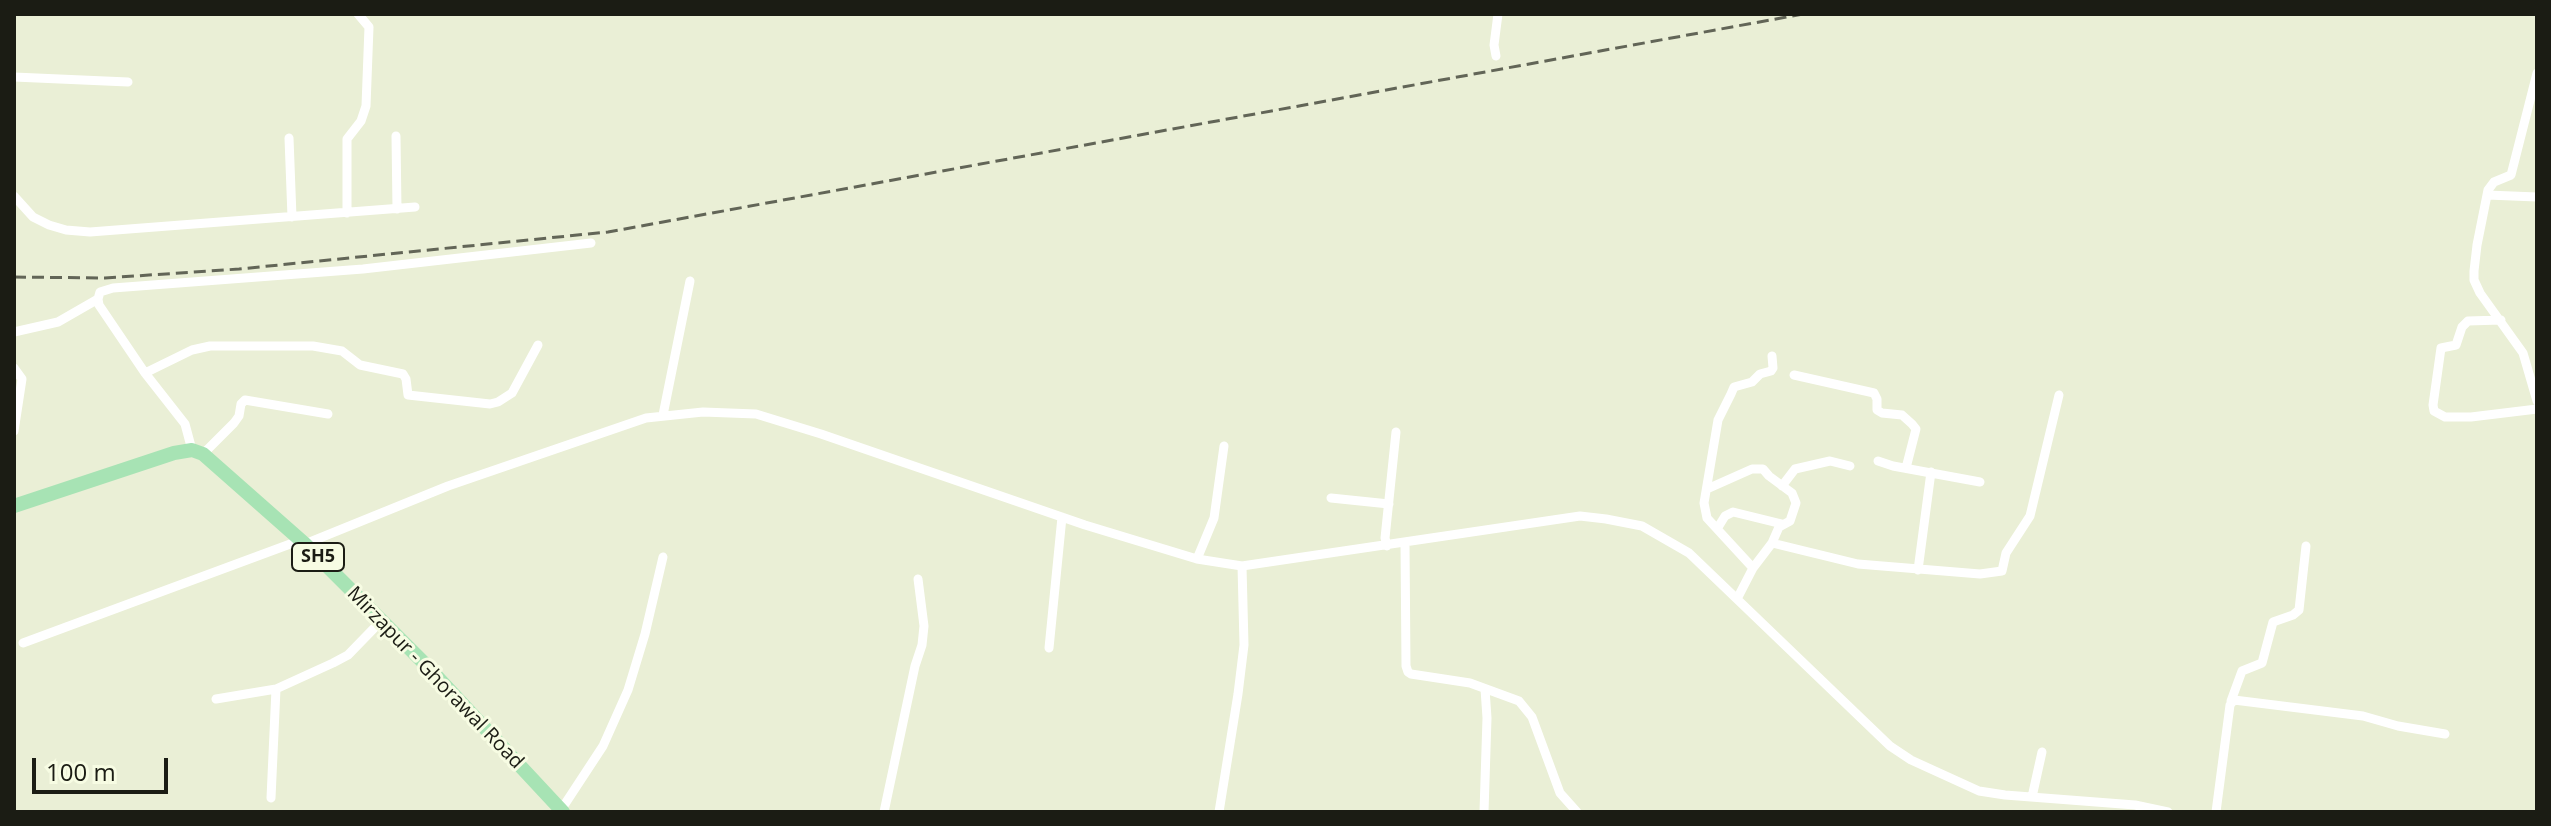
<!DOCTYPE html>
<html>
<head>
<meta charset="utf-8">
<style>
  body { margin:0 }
  #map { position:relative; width:2551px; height:826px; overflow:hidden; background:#eaefd6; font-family:"Open Sans",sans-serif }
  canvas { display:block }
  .frame { position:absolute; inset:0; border:16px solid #1b1c14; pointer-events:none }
  .scale { position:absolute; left:32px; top:758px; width:136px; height:36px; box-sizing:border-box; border:4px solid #1b1c14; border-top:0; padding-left:10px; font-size:24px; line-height:28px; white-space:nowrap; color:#1b1c14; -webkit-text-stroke:6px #f7fce3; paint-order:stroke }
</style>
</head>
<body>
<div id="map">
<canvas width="2551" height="826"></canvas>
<div class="frame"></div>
<div class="scale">100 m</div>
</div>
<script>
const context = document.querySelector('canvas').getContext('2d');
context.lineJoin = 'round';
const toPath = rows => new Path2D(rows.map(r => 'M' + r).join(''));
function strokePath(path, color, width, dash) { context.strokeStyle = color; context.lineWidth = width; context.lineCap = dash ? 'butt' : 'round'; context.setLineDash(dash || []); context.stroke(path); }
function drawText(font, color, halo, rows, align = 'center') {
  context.font = font + ' "Open Sans",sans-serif'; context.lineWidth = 6; context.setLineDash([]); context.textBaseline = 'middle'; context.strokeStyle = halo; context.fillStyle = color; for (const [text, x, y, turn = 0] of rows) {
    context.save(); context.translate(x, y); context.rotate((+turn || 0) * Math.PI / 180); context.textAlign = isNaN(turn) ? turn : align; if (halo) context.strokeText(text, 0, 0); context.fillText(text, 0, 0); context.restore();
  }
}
const street = toPath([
  [1496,56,1494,45,1498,14],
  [2537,73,2511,175,2494,182,2488,190,2477,245,2474,271,2474,280,2480,293,2523,353,2537,401],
  [14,77,128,82],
  [396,136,397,209],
  [289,138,292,217],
  [2487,195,2537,197],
  [14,196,33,217,49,225,66,230,90,232,415,207],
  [347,213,347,139,361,121,366,106,369,27,358,14],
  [2501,320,2468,321,2462,327,2456,345,2441,348,2433,405,2434,411,2445,417,2471,417,2537,409],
  [14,332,58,322,98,299],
  [14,368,22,379,14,431],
  [145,373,192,350,210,346,313,346,342,351,360,365,403,374,406,379,408,395,490,404,498,402,512,393,538,345],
  [1794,375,1874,393,1877,399,1877,410,1882,413,1902,415,1912,424,1916,429,1906,468],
  [663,415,690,281],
  [192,450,185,424,145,373,99,305,98,299,100,292,113,288,363,269,591,243],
  [203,454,234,423,239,416,241,404,245,400,328,414],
  [1878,461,1893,466,1980,482],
  [1782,486,1795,469,1830,461,1850,466],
  [1707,489,1752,469,1763,469,1769,476,1792,493,1796,503,1790,521,1779,527,1772,543],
  [1331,498,1389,504],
  [1717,529,1725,516,1733,512,1782,524],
  [1405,543,1406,666,1408,672,1411,674,1470,683,1519,701,1532,717,1560,793,1577,812],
  [305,544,448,486,646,418,703,412,756,414,821,434,1085,525,1197,559,1242,566,1580,516,1606,519,1642,526,1689,553,1890,746,1911,760,1979,791,2005,795,2135,805,2168,812],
  [1387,546,1385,538,1396,432],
  [1197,559,1214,518,1224,446],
  [1753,568,1707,518,1704,503,1718,420,1731,394,1734,387,1752,382,1760,374,1771,371,1773,368,1772,356],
  [1918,570,1931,472],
  [1737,599,1753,568,1772,543,1858,564,1980,574,2002,571,2006,553,2030,516,2059,395],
  [23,643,301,540],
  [1049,648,1062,517],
  [216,699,276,689,333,663,348,655,381,621],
  [2231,701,2242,671,2262,663,2273,622,2293,615,2299,610,2306,546],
  [2032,797,2042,752],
  [271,798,276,689],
  [561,810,603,746,628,690,645,634,663,557],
  [884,812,915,666,922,645,924,626,918,579],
  [1219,812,1238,694,1244,645,1242,566],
  [1484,812,1487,718,1485,689],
  [2216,812,2230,705,2234,700,2363,716,2398,726,2445,734]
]);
const primary = toPath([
  [14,506,174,453,192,450,203,454,305,544,428,667,563,812]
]);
const rail = toPath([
  [14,277,105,278,239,269,608,232,1803,14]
]);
const shields = [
  [318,557,52]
];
const shieldNames = [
  ["SH5",318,557]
];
const streetNames = [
  ["Mirzapur - Ghorawal Road",435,678,46]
];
strokePath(street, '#fff', 9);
strokePath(primary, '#a7e3b4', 14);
strokePath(rail, '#626557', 3, [12, 6]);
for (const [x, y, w] of shields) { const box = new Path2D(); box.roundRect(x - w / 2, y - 14, w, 28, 6); context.fillStyle = '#f7fce3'; context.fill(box); strokePath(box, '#1b1c14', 2); }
drawText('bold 18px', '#1b1c14', null, shieldNames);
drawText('20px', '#1b1c14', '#f7fce3', streetNames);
</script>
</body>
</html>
